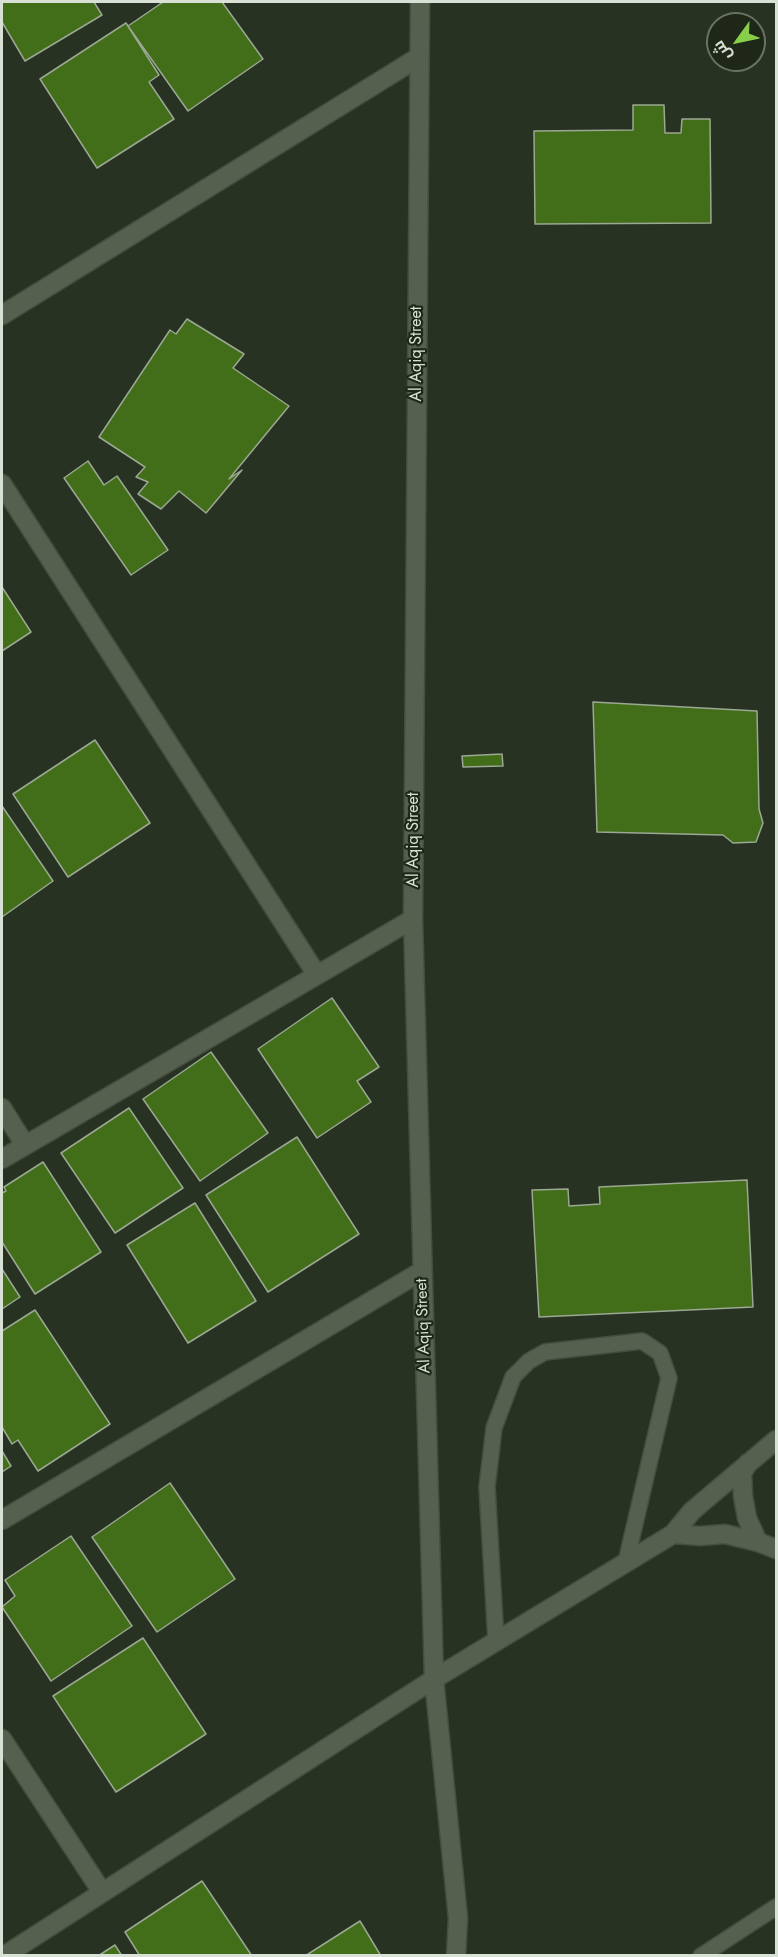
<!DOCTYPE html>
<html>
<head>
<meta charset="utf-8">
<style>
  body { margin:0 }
  #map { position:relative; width:778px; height:1957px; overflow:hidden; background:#283222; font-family:Jost,Cairo,sans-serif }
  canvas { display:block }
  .frame { position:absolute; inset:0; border:3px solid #d9e0d5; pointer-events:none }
  .north { position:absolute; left:706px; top:12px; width:60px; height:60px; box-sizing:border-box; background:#1f2818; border:2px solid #697264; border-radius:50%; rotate:237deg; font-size:16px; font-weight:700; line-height:24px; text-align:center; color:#d9e0d5 }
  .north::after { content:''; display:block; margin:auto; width:21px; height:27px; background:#87cf4a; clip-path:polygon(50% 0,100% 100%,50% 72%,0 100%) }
</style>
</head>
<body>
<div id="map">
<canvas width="778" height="1957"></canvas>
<div class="frame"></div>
<div class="north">ش</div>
</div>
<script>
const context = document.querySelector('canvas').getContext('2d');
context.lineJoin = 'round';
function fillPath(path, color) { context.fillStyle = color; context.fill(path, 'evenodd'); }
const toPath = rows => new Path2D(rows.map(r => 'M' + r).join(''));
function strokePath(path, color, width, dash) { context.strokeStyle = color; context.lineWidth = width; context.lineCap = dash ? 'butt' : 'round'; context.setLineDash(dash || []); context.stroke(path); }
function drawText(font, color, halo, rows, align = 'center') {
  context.font = font + ' Jost,sans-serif'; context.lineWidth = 4.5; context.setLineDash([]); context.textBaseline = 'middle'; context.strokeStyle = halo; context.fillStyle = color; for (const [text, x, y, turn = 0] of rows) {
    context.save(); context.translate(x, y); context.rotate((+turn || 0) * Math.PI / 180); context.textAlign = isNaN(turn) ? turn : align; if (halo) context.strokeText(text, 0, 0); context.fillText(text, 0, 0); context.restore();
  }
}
const building = toPath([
  [2,2,94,2,102,15,25,61,2,22,2,2],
  [163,2,222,2,263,59,188,111,128,26,163,2],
  [126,23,159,75,149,82,174,119,97,168,40,79,126,23],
  [633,105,664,105,665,133,681,133,682,119,710,119,711,223,535,224,534,131,633,130,633,105],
  [187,319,244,354,233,368,289,406,229,479,242,470,206,513,179,491,161,509,138,494,148,482,136,477,145,467,99,437,170,330,176,334,187,319],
  [88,461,104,485,117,476,168,550,131,575,64,478,88,461],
  [2,587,31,632,2,651,2,587],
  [593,702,757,711,759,809,763,823,756,842,733,843,723,835,597,832,593,702],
  [95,740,150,823,68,877,13,794,95,740],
  [502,754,503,766,463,767,462,756,502,754],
  [2,806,53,881,2,917,2,806],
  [332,998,379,1067,357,1081,371,1102,317,1138,258,1049,332,998],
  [211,1052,268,1133,200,1181,143,1099,211,1052],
  [129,1108,183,1188,115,1233,61,1153,129,1108],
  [297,1137,359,1234,268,1292,206,1195,297,1137],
  [43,1162,101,1252,35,1294,2,1242,2,1193,6,1191,4,1187,43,1162],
  [747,1180,753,1307,539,1317,532,1190,568,1189,569,1206,600,1204,599,1187,747,1180],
  [195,1203,256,1301,188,1343,127,1245,195,1203],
  [2,1269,20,1297,2,1309,2,1269],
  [35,1310,110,1424,38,1471,18,1440,12,1444,2,1427,2,1331,35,1310],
  [2,1451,11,1466,2,1472,2,1451],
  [170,1483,235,1579,157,1632,92,1537,170,1483],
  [71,1536,132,1626,51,1681,2,1607,15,1596,5,1580,71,1536],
  [143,1638,206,1734,116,1792,53,1696,143,1638],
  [202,1881,252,1956,140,1956,125,1932,202,1881],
  [360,1921,381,1956,305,1956,360,1921],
  [115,1945,122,1956,98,1956,115,1945]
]);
const service = toPath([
  [496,1641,487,1487,494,1428,513,1377,529,1361,545,1352,642,1341,660,1353,669,1378,626,1562],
  [701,1956,776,1907]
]);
const minor = toPath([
  [420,2,413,919,415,992,434,1679,458,1918,456,1956],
  [2,315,419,57],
  [2,484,317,975],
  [2,1108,25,1145],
  [2,1159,413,919],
  [748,1463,742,1473,743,1496,747,1518,758,1542],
  [2,1520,422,1271],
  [673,1534,700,1536,725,1534,758,1542,776,1549],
  [2,1739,102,1892],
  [4,1956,434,1679,673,1534,692,1511,776,1440]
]);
const streetNames = [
  ["Al Aqiq Street",417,354,-90],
  ["Al Aqiq Street",414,840,-90],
  ["Al Aqiq Street",424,1326,-92]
];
fillPath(building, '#426d19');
strokePath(building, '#9ba893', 1.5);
strokePath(service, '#454d3f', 18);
strokePath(minor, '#454d3f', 21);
strokePath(service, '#55604e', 15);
strokePath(minor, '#55604e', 18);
drawText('16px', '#d9e0d5', '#1f2818', streetNames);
</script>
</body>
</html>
